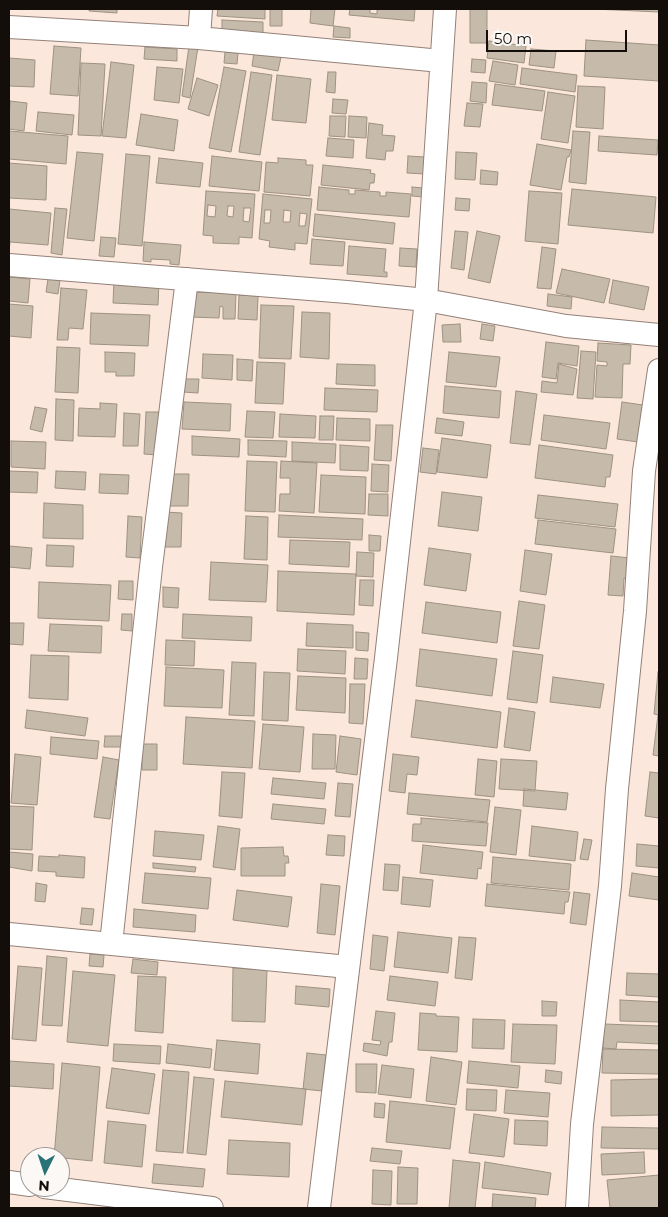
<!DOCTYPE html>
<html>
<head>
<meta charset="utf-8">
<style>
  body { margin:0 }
  #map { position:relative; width:668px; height:1217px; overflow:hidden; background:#fce7dd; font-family:Montserrat,sans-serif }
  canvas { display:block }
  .frame { position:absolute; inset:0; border:10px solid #140e0a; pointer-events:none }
  .north { position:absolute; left:20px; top:1147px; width:50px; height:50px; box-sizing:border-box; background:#fcf8f6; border:1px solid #9f9a98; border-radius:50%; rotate:184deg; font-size:14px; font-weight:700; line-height:20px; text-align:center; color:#140e0a }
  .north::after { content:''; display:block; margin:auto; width:18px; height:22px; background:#297376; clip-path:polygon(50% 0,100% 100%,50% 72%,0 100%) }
  .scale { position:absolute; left:486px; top:30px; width:141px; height:22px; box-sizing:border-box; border:2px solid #140e0a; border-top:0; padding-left:6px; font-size:15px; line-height:18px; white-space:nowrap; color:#140e0a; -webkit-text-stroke:4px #fcf8f6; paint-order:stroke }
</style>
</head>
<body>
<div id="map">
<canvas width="668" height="1217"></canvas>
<div class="frame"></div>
<div class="north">N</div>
<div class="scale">50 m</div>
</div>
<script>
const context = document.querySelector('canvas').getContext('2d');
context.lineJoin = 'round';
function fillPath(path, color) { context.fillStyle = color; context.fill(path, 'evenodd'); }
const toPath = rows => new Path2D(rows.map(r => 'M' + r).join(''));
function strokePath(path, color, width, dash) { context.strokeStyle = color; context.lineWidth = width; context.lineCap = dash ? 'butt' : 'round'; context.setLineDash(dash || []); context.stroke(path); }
const building = toPath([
  [89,9,117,9,117,13,89,11,89,9],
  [218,9,265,9,265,19,217,16,218,9],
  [270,9,282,9,282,26,270,26,270,9],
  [311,9,335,9,333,26,310,23,311,9],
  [350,9,370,9,370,13,377,14,377,9,415,9,414,21,349,15,350,9],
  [470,9,487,9,487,43,470,43,470,9],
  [593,9,659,9,659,12,593,9],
  [222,20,263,22,263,34,222,32,222,20],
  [334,26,350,28,350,38,333,37,334,26],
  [586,40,659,45,659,81,584,76,586,40],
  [489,41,526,46,524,63,487,58,489,41],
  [54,46,81,48,78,96,50,94,54,46],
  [189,46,198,47,190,98,182,96,189,46],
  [145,47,177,49,177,61,144,59,145,47],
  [531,49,556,51,554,68,529,65,531,49],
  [225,52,238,53,237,64,224,63,225,52],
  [254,52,281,57,278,71,252,66,254,52],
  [9,58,35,60,34,87,9,86,9,58],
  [472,59,486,60,485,73,471,72,472,59],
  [493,61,518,65,515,85,489,81,493,61],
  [111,62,134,65,126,138,102,136,111,62],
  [81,63,105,64,101,136,78,135,81,63],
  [157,67,183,69,179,103,154,100,157,67],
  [224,67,246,71,231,152,209,148,224,67],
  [522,68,577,75,575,92,520,84,522,68],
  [251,72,272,75,260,155,239,152,251,72],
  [328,72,336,72,335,93,326,92,328,72],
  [277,75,311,79,306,123,272,120,277,75],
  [197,78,218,85,209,116,188,109,197,78],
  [472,82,487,83,486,103,470,101,472,82],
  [495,84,545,91,542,111,492,105,495,84],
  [578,86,605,87,603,129,576,127,578,86],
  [548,92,575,96,568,143,541,139,548,92],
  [333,99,348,100,346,114,332,113,333,99],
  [10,101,27,103,24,131,9,129,10,101],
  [467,103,483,104,480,127,464,126,467,103],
  [38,112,74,115,72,135,36,131,38,112],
  [141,114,178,120,174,151,136,145,141,114],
  [330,116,346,116,345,137,329,136,330,116],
  [349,116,367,117,366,138,348,137,349,116],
  [369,123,383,125,382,135,395,136,393,151,386,151,385,160,366,158,369,123],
  [9,131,68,136,66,164,9,159,9,131],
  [573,131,590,132,586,184,569,182,573,131],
  [599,136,658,140,657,155,598,151,599,136],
  [328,138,354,140,353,158,326,156,328,138],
  [537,144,571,150,569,157,567,157,561,190,530,185,537,144],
  [77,152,103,154,94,241,67,238,77,152],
  [456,152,477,153,475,180,455,179,456,152],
  [126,154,150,156,142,246,118,244,126,154],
  [212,156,262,162,259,191,209,186,212,156],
  [408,156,425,157,424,174,407,173,408,156],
  [159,158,203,163,200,187,156,183,159,158],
  [278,158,306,160,306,165,313,165,310,196,264,192,266,162,278,163,278,158],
  [9,163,47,166,46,200,9,198,9,163],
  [323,165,371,170,370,173,375,174,374,183,370,183,369,190,321,185,323,165],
  [481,170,498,172,497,185,480,184,481,170],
  [319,187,349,190,349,194,355,194,355,190,380,192,380,196,386,196,386,192,411,194,409,217,317,210,319,187],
  [412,187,423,188,423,197,412,196,412,187],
  [572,189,656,197,653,233,568,225,572,189],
  [206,191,255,194,252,238,239,237,239,244,213,243,213,236,203,235,206,191],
  [208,205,216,206,215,217,207,216,208,205],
  [228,206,234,206,233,217,227,216,228,206],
  [244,208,251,208,249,222,243,221,244,208],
  [529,191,562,193,558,244,525,241,529,191],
  [263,194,312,199,307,244,295,243,295,250,269,247,270,241,259,239,263,194],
  [265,210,271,210,270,223,264,223,265,210],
  [284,210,291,211,290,222,283,222,284,210],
  [300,213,307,214,305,226,299,226,300,213],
  [456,198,470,199,469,211,455,210,456,198],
  [55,208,67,209,62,255,51,253,55,208],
  [9,209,51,213,48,245,10,242,9,252,9,209],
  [315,214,395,223,393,244,313,236,315,214],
  [455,231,468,232,464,270,451,268,455,231],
  [477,231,500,236,490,283,468,278,477,231],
  [101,237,116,238,114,257,99,256,101,237],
  [312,239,345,242,343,266,310,264,312,239],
  [144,242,181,245,179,265,170,264,170,260,151,259,151,262,143,261,144,242],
  [349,246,386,249,384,272,387,272,387,277,347,274,349,246],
  [542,247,556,249,551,289,537,288,542,247],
  [400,248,417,249,416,267,399,266,400,248],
  [562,269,610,279,604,303,556,293,562,269],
  [9,277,30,279,28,303,9,301,9,277],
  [48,279,60,280,58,294,46,292,48,279],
  [114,280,159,282,158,305,113,303,114,280],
  [613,280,649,287,644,310,609,303,613,280],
  [61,288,87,290,83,329,69,328,68,340,57,340,61,288],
  [191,292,236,293,235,319,223,319,223,307,220,306,219,318,190,317,191,292],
  [548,294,572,297,571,309,547,306,548,294],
  [239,295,258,296,257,320,238,319,239,295],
  [9,304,33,306,31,338,9,336,9,304],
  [261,305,294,306,291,359,259,358,261,305],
  [302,312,330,313,329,359,300,357,302,312],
  [91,313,150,315,148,346,90,344,91,313],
  [460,324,461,342,443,342,442,325,460,324],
  [482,324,495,326,493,341,480,339,482,324],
  [546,342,579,346,577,366,558,363,556,379,542,377,546,342],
  [598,343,631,345,630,364,623,364,622,398,595,397,597,365,607,366,607,362,597,361,598,343],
  [57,347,80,348,78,393,55,392,57,347],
  [581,351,596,352,593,399,577,398,581,351],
  [105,352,135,353,134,376,116,376,116,372,105,372,105,352],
  [449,352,500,357,496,387,446,382,449,352],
  [203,354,233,355,232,380,202,378,203,354],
  [237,359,253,360,252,381,237,380,237,359],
  [257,362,285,363,283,404,255,403,257,362],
  [337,364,375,365,375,386,336,384,337,364],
  [559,364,577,369,573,395,541,392,542,381,557,383,559,364],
  [183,379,199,379,198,393,183,392,183,379],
  [445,386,501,391,499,418,443,413,445,386],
  [325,388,378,390,377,412,324,410,325,388],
  [516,391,537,394,530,445,510,443,516,391],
  [56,399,74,400,73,441,55,440,56,399],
  [184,402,231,404,230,431,182,429,184,402],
  [622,402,643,405,638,442,617,439,622,402],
  [100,403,117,404,115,437,78,436,79,408,100,409,100,403],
  [35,407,47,409,42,432,30,429,35,407],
  [247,411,275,412,273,438,245,437,247,411],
  [146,412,159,412,158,455,144,454,146,412],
  [124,413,140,414,138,446,123,446,124,413],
  [280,414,316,416,315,438,279,437,280,414],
  [544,415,610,423,606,449,541,440,544,415],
  [320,416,334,416,333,440,319,440,320,416],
  [337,418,370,419,370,441,336,440,337,418],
  [437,418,464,422,462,436,435,433,437,418],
  [376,425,393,425,391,461,374,460,376,425],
  [192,436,240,439,239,457,192,455,192,436],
  [442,438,491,445,487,478,437,472,442,438],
  [248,440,287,441,286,457,248,455,248,440],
  [11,441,46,442,45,469,11,467,11,441],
  [292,442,336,444,335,463,292,461,292,442],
  [340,445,369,447,368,471,340,470,340,445],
  [539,445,613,455,610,477,606,477,605,487,535,478,539,445],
  [423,448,439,450,436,474,420,472,423,448],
  [247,461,277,462,275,512,245,511,247,461],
  [281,461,317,463,314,513,279,511,280,494,290,494,290,478,280,478,281,461],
  [372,464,389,465,388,492,371,491,372,464],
  [9,471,38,472,37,493,9,492,9,471],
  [56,471,86,472,85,490,55,488,56,471],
  [100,474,129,475,128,494,99,493,100,474],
  [170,474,189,474,188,506,169,506,170,474],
  [321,475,366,477,365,514,319,512,321,475],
  [442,492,482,497,478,531,438,526,442,492],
  [369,494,388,494,388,516,368,515,369,494],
  [538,495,618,504,615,527,535,518,538,495],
  [44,503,83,505,83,539,43,538,44,503],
  [165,512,182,513,181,547,163,547,165,512],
  [279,515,363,519,362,540,278,537,279,515],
  [128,516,142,517,140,558,126,557,128,516],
  [246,516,268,517,267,560,244,559,246,516],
  [538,520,616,529,613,553,535,544,538,520],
  [369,535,381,536,380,551,369,551,369,535],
  [290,540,350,542,349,567,289,564,290,540],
  [47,545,74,546,73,567,46,566,47,545],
  [9,546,32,548,30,569,9,567,9,546],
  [429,548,471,554,466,591,424,585,429,548],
  [525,550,552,554,546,595,520,591,525,550],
  [357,552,374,553,373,577,356,576,357,552],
  [611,556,630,558,628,579,624,578,623,596,608,595,611,556],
  [211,562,268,565,266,602,209,600,211,562],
  [278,571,356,574,354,615,277,611,278,571],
  [360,580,374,580,373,606,359,605,360,580],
  [119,581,133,581,133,600,118,599,119,581],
  [39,582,111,585,109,621,38,618,39,582],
  [163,587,179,588,178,608,163,607,163,587],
  [519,601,545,605,539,649,513,646,519,601],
  [426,602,501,612,497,643,422,633,426,602],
  [122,614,132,614,132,631,121,630,122,614],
  [183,614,252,617,251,641,182,638,183,614],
  [9,623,24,623,23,645,9,644,9,623],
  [307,623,353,625,353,648,306,646,307,623],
  [50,624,102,626,101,653,48,651,50,624],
  [356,632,369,633,368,651,356,650,356,632],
  [166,640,195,641,194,666,165,665,166,640],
  [298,649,346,651,345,674,297,671,298,649],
  [420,649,497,659,492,696,416,686,420,649],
  [513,651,543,655,537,703,507,699,513,651],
  [31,655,69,656,68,700,29,698,31,655],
  [355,658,368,659,367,679,354,679,355,658],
  [232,662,256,663,254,716,229,715,232,662],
  [166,667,224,670,222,708,164,706,166,667],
  [264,672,290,673,288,721,262,720,264,672],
  [658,672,659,672,659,715,654,714,658,672],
  [298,676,346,678,345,713,296,710,298,676],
  [553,677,604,684,600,708,550,702,553,677],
  [350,684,365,684,363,724,349,723,350,684],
  [416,700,501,712,497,748,411,737,416,700],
  [509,708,535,712,530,751,504,747,509,708],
  [27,710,88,718,85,736,25,728,27,710],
  [658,715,659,715,659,756,653,755,658,715],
  [186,717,255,721,252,768,183,764,186,717],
  [263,724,304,727,300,772,259,769,263,724],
  [313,734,336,735,335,769,312,769,313,734],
  [105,736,123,736,123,747,104,747,105,736],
  [340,736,361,739,357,775,336,772,340,736],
  [51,737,99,741,97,759,50,754,51,737],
  [142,744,157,744,157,770,142,770,142,744],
  [15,754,41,757,37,805,11,803,15,754],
  [393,754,419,757,417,775,407,774,405,793,389,791,393,754],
  [103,757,119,760,110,819,94,817,103,757],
  [478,759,497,761,494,797,475,795,478,759],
  [501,759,537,761,535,791,499,789,501,759],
  [222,772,245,773,242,818,219,816,222,772],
  [650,772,659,773,659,818,645,816,650,772],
  [273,778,326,783,324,799,271,794,273,778],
  [338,783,353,784,350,817,335,816,338,783],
  [524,789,568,793,566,810,523,806,524,789],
  [409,793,490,800,487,822,407,814,409,793],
  [273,804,326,809,324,824,271,819,273,804],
  [9,806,34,807,32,850,9,849,9,806],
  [495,807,521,810,516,855,490,852,495,807],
  [421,818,488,823,486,846,412,841,413,824,421,824,421,818],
  [218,826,240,829,235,870,213,867,218,826],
  [532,826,578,832,575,861,529,856,532,826],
  [155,831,204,835,201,860,153,856,155,831],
  [328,835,345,836,344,856,326,855,328,835],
  [584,839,592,840,588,860,580,859,584,839],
  [637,844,659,846,659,868,636,866,637,844],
  [423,845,483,852,481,869,478,868,477,879,420,873,423,845],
  [283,847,284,856,288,856,289,863,285,863,285,876,241,876,241,848,283,847],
  [9,852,33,854,32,871,9,867,9,852],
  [59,855,85,857,84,878,56,876,56,872,38,871,39,856,59,857,59,855],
  [493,857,571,864,569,890,491,883,493,857],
  [153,863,196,867,195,872,153,868,153,863],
  [385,864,400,865,398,891,383,890,385,864],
  [145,873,211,878,208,909,142,903,145,873],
  [632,873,659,877,659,900,629,896,632,873],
  [403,877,433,880,430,907,401,904,403,877],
  [36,883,47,885,45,902,35,901,36,883],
  [321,884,340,886,335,935,317,933,321,884],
  [487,884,570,892,568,902,565,902,564,914,485,906,487,884],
  [237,890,292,897,288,927,233,920,237,890],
  [574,892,590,894,586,925,570,923,574,892],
  [82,908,94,909,92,925,80,924,82,908],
  [134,909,196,915,195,932,133,927,134,909],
  [398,932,452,938,448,973,394,967,398,932],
  [373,935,388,937,384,971,370,969,373,935],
  [459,937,476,938,472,980,455,978,459,937],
  [90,954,104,955,103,967,89,966,90,954],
  [47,956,67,958,62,1026,42,1025,47,956],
  [133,959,158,962,157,975,131,973,133,959],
  [18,966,42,968,36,1041,12,1039,18,966],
  [233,968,267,970,265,1022,232,1021,233,968],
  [73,971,115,975,108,1046,67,1042,73,971],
  [627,973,659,974,659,997,626,995,627,973],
  [138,976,166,977,163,1033,135,1031,138,976],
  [390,976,438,982,435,1006,387,1000,390,976],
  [296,986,330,989,329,1007,295,1004,296,986],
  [620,1000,659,1002,659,1022,620,1021,620,1000],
  [542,1001,557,1002,556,1016,542,1016,542,1001],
  [376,1011,395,1013,392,1042,389,1042,387,1056,363,1051,364,1043,380,1045,381,1041,372,1040,376,1011],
  [420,1013,436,1014,436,1016,459,1017,457,1052,418,1050,420,1013],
  [473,1019,505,1020,504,1049,472,1048,473,1019],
  [513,1024,557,1025,555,1064,511,1062,513,1024],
  [604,1024,659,1026,659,1044,617,1042,616,1049,603,1048,604,1024],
  [217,1040,260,1044,258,1074,214,1070,217,1040],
  [114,1044,161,1046,160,1064,113,1061,114,1044],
  [168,1044,212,1049,210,1068,166,1063,168,1044],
  [603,1049,659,1050,659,1074,602,1073,603,1049],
  [307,1053,326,1055,322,1091,303,1089,307,1053],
  [431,1057,462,1062,456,1105,426,1101,431,1057],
  [9,1061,54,1064,53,1089,9,1086,9,1061],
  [469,1061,520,1066,518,1088,467,1083,469,1061],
  [62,1063,100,1067,92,1161,54,1157,62,1063],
  [356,1064,377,1064,376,1093,356,1092,356,1064],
  [382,1065,414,1069,411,1098,378,1094,382,1065],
  [112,1068,155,1074,149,1114,106,1108,112,1068],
  [163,1070,189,1072,183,1153,156,1151,163,1070],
  [546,1070,562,1072,561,1084,545,1082,546,1070],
  [194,1077,214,1079,206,1155,187,1153,194,1077],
  [659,1079,659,1115,611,1116,611,1080,659,1079],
  [225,1081,306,1089,302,1125,221,1117,225,1081],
  [467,1089,497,1090,496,1111,466,1110,467,1089],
  [506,1090,550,1093,548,1117,504,1113,506,1090],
  [390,1101,455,1108,450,1149,386,1142,390,1101],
  [375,1103,385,1104,384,1118,374,1117,375,1103],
  [474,1114,509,1119,504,1157,469,1153,474,1114],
  [515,1120,548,1121,547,1146,514,1144,515,1120],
  [108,1121,146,1125,142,1167,104,1163,108,1121],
  [602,1127,659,1128,659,1149,601,1148,602,1127],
  [229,1140,290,1143,289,1177,227,1174,229,1140],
  [372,1148,402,1151,400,1164,370,1161,372,1148],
  [644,1152,645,1173,602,1175,601,1154,644,1152],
  [453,1160,480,1163,475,1208,449,1208,453,1160],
  [485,1162,551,1173,548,1195,482,1188,485,1162],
  [154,1164,205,1169,203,1187,152,1183,154,1164],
  [398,1167,418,1168,417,1204,397,1204,398,1167],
  [373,1170,392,1171,391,1205,372,1204,373,1170],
  [659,1175,659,1208,610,1208,607,1180,659,1175],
  [493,1194,536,1198,535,1208,492,1208,493,1194]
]);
const minor = toPath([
  [9,27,199,38,441,61],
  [199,38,201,9],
  [9,265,347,292,426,300,566,326,659,335],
  [9,934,348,967],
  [111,944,151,567,187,279],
  [9,1182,30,1185],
  [44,1187,212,1208],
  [319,1208,386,658,426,300,445,9],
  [577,1208,582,1124,610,886,617,789,635,611,644,471,659,370]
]);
fillPath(building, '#c6bbab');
strokePath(building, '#9d9282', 1);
strokePath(minor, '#938178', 24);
strokePath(minor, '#fff', 22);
</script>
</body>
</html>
